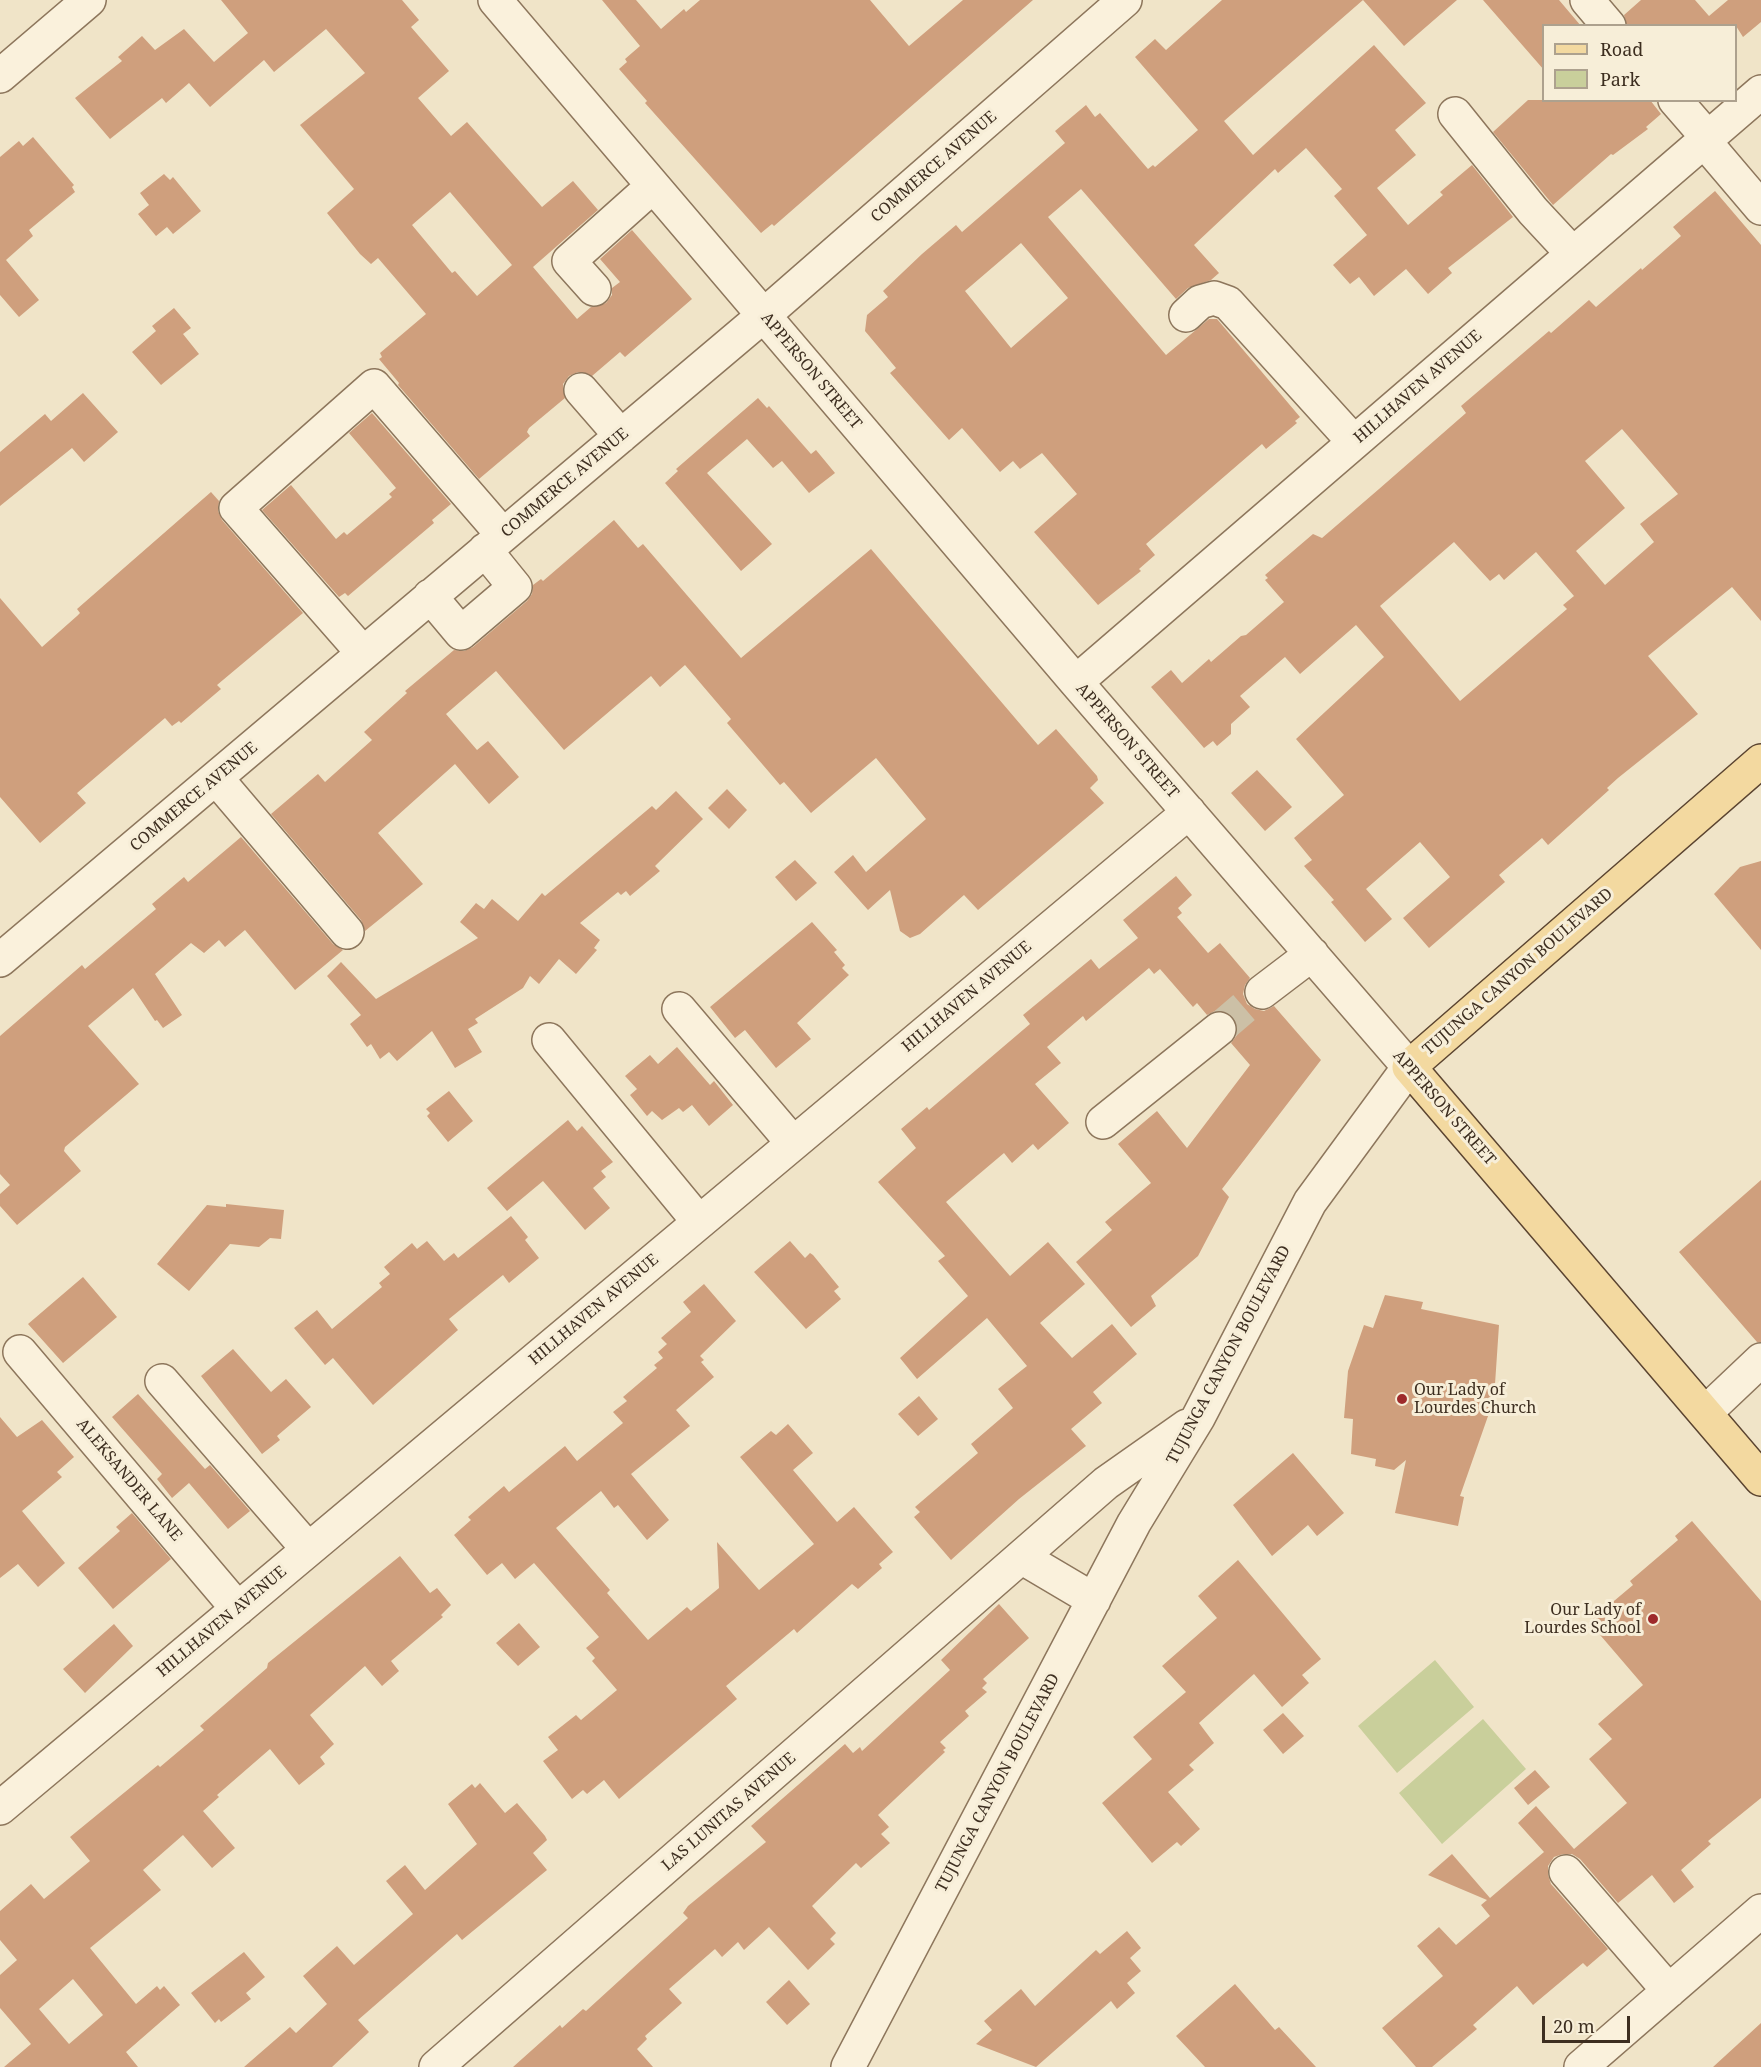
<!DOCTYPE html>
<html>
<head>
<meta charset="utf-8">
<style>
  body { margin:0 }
  #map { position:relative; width:1761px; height:2067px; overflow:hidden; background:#f0e4c8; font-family:"Noto Serif",serif }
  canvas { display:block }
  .legend { position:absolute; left:1542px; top:24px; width:195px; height:78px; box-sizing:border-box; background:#f7eed8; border:2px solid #ada18e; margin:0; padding:8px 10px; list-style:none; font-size:18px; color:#3d2e20 }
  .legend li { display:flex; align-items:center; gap:12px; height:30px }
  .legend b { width:30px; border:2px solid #ada18e }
  .scale { position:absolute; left:1542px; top:2016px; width:88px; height:27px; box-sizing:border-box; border:3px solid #3d2e20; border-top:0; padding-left:8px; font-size:18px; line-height:21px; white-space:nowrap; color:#3d2e20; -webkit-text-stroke:4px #f7eed8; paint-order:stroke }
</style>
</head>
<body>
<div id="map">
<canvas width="1761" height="2067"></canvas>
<ul class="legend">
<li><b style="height:8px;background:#f3d9a0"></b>Road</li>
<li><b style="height:16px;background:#c9cf9b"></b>Park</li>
</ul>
<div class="scale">20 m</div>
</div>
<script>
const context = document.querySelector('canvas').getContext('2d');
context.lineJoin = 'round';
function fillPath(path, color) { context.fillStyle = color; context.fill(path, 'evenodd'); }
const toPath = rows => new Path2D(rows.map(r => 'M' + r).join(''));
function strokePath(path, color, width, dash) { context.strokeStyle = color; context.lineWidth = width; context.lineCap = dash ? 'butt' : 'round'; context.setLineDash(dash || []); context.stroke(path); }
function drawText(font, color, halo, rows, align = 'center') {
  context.font = font + ' "Noto Serif",serif'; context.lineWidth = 6; context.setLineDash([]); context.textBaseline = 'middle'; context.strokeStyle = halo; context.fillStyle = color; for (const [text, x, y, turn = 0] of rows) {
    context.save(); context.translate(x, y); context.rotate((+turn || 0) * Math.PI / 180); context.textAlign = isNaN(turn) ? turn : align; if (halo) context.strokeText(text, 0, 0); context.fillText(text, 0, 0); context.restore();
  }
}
const green = toPath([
  [1435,1660,1474,1707,1397,1773,1358,1726],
  [1483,1719,1526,1769,1442,1844,1399,1793]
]);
const building = toPath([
  [221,0,402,0,419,20,411,27,449,71,418,98,451,136,467,122,542,207,573,181,598,210,533,267,577,319,591,307,606,303,612,295,612,288,620,282,600,259,632,230,692,299,625,357,620,352,592,376,578,372,569,376,563,384,565,398,529,428,527,432,530,436,479,479,398,385,399,383,379,359,382,357,380,353,426,314,378,258,371,264,360,254,327,213,354,189,300,125,365,73,326,29,274,72,264,60,210,107,189,83,166,103,162,98,110,139,75,98,122,61,118,57,142,36,155,50,184,29,214,62,248,33],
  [450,192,512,265,477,296,455,271,452,273,412,225],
  [602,0,636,0,661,29,684,9,686,12,700,0,870,0,909,46,963,0,1033,0,774,226,772,224,761,233,645,103,647,101,619,69,627,62,625,59,640,46],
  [1222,0,1363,0,1224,121,1253,155,1374,45,1426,103,1395,130,1416,155,1377,188,1408,225,1443,195,1440,192,1472,165,1513,217,1448,268,1452,273,1428,294,1406,269,1374,296,1359,277,1350,284,1333,265,1367,235,1334,196,1342,189,1306,148,1278,173,1275,169,1194,245,1219,273,1211,280,1188,288,1176,299,1081,189,1048,217,1166,355,1209,319,1217,319,1300,417,1295,421,1297,423,1266,449,1262,444,1146,544,1155,555,1139,569,1141,571,1098,605,1034,532,1077,494,1042,453,1020,469,1013,461,1000,472,962,428,949,440,890,373,896,368,865,331,867,315,888,297,883,291,922,254,956,225,962,232,1065,143,1055,131,1086,105,1095,117,1100,113,1148,169,1153,165,1155,167,1198,130,1135,57,1155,39,1166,50],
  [1021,243,1068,298,1011,348,965,291],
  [1363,0,1457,0,1404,46],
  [1483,0,1559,0,1581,26,1544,26,1544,70],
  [1641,0,1695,0,1709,16,1728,0,1761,0,1761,22,1743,37,1736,26,1627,26,1624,15],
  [1528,100,1650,100,1661,114,1646,127,1648,129,1613,155,1611,154,1553,205,1493,132],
  [33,137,74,185,72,187,75,192,29,230,33,236,6,260,39,300,19,317,0,295,0,157,19,141,23,146],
  [164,174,170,180,173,177,201,211,173,234,167,227,156,236,138,214,149,205,140,193],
  [1715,191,1761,245,1761,621,1732,587,1648,656,1698,714,1618,778,1607,788,1609,790,1548,845,1542,838,1499,875,1505,882,1429,948,1403,918,1450,877,1420,842,1366,889,1392,919,1365,942,1331,902,1334,900,1304,866,1312,860,1294,838,1344,795,1296,739,1384,657,1356,625,1300,674,1285,657,1240,696,1250,707,1231,724,1231,734,1217,746,1213,741,1204,748,1151,687,1171,670,1182,683,1209,659,1211,662,1241,636,1246,635,1284,602,1265,580,1268,578,1265,575,1313,534,1322,538,1379,489,1466,413,1461,406,1549,331,1551,333,1589,300,1596,307,1641,268,1642,270,1681,236,1673,227],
  [1622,429,1678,494,1640,524,1654,542,1605,585,1576,551,1625,508,1585,461],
  [1454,542,1490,581,1499,574,1504,580,1536,552,1574,596,1563,605,1567,609,1460,701,1380,606],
  [174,308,191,328,183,334,199,354,161,385,132,352,156,331,152,326],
  [83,393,118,432,84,462,72,448,0,506,0,452,45,414,51,421],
  [758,398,767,408,769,406,811,454,816,450,835,473,809,493,782,461,773,468,747,439,707,473,772,544,741,571,665,483,678,471,676,469],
  [372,413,451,504,432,520,434,523,348,596,345,593,339,597,262,510,291,485,336,539,344,532,347,535,392,497,389,494,396,488,349,433],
  [211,492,219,501,218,511,222,520,303,613,217,685,221,689,181,723,179,721,172,726,165,718,77,793,86,803,40,843,0,797,0,598,42,647,77,616,80,613,77,609],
  [614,520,638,548,643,544,741,658,871,549,1038,745,1056,729,1097,776,1098,780,1090,788,1104,803,978,910,964,895,920,934,910,938,900,931,890,890,868,910,834,872,853,855,866,872,926,819,876,758,811,813,784,782,780,785,769,772,727,723,731,719,685,665,660,687,651,676,564,750,496,671,446,714,477,750,488,741,519,777,489,804,455,764,378,833,423,884,365,931,361,920,271,814,318,774,325,782,372,740,364,732,407,693,405,691,454,650,464,651,473,647,527,601,532,594,533,585,541,579,543,581],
  [1257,770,1292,807,1265,831,1231,793],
  [727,789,747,810,729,829,708,808],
  [676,791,703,819,655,866,660,871,630,896,626,891,621,895,618,892,580,923,600,940,594,948,597,950,576,974,559,959,539,984,530,976,523,988,475,1019,478,1023,468,1029,482,1052,455,1068,432,1031,397,1061,389,1052,380,1059,371,1044,367,1047,350,1024,361,1015,327,976,341,962,376,999,478,938,460,922,476,903,484,909,492,899,518,921,542,893,545,896,652,806,656,810],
  [241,837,333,944,343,950,295,990,245,930,225,947,219,940,204,953,191,943,155,974,182,1015,163,1028,157,1020,155,1021,133,988,88,1026,139,1084,65,1147,64,1151,81,1171,17,1225,0,1206,0,1194,10,1185,0,1174,0,1036,82,965,85,969,156,909,152,904,184,877,188,882],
  [795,860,817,883,796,901,775,877],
  [1761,861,1761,950,1714,894,1740,867],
  [1176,876,1192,895,1178,908,1182,913,1177,917,1208,953,1220,943,1250,978,1245,985,1243,994,1247,1004,1255,1009,1264,1011,1274,1006,1321,1060,1222,1189,1229,1197,1198,1256,1151,1296,1156,1306,1131,1327,1076,1262,1112,1230,1105,1222,1151,1183,1118,1144,1157,1111,1187,1148,1250,1065,1231,1043,1237,1035,1238,1027,1233,1017,1226,1012,1217,1010,1207,1015,1197,1003,1193,1007,1160,969,1154,974,1149,968,1086,1021,1083,1016,1047,1047,1061,1063,1035,1084,1069,1123,1038,1150,1033,1144,1012,1163,1004,1153,946,1202,1010,1276,1048,1242,1085,1284,1040,1323,1072,1358,1112,1324,1137,1354,1093,1392,1102,1403,1071,1429,1086,1446,1019,1499,951,1560,914,1517,920,1512,915,1507,978,1453,971,1444,1013,1408,998,1389,1027,1366,987,1318,917,1379,900,1358,968,1296,938,1261,945,1256,878,1182,916,1148,901,1129,927,1107,929,1110,1030,1024,1023,1015,1091,959,1099,969,1138,938,1123,920],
  [812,922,837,950,834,952,845,965,842,968,849,975,797,1023,811,1039,776,1068,745,1030,735,1038,710,1007],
  [677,1047,710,1085,714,1081,733,1105,709,1126,692,1105,683,1112,679,1108,662,1120,652,1111,647,1116,630,1095,637,1089,625,1076,650,1055,658,1064],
  [449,1091,473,1121,448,1142,427,1116,430,1113,426,1109],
  [568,1120,577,1131,582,1126,613,1162,601,1171,606,1177,593,1188,610,1208,585,1230,543,1181,507,1211,487,1188],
  [1761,1180,1761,1342,1757,1342,1679,1252],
  [226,1204,284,1210,281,1239,270,1238,259,1247,230,1244,189,1291,157,1264,207,1205,226,1207],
  [511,1216,528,1237,525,1240,539,1258,509,1283,503,1275,449,1319,458,1330,373,1405,333,1358,325,1365,294,1328,317,1310,332,1329,382,1287,379,1283,390,1274,384,1267,412,1243,417,1249,427,1241,444,1261,454,1253,458,1258],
  [790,1241,805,1258,810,1253,813,1255,839,1287,834,1291,841,1299,806,1329,754,1272],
  [83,1277,117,1317,63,1363,28,1324],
  [704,1284,736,1321,700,1356,704,1360,701,1362,714,1377,676,1410,690,1426,631,1474,669,1520,647,1540,618,1505,614,1508,601,1491,556,1528,610,1590,607,1593,648,1640,687,1607,691,1611,719,1588,717,1542,759,1590,814,1544,740,1457,771,1431,776,1435,788,1424,813,1453,793,1470,837,1522,854,1507,893,1552,879,1564,882,1568,858,1589,852,1584,797,1633,794,1629,726,1686,737,1699,619,1799,604,1780,587,1794,583,1790,572,1799,543,1761,558,1750,548,1737,576,1715,581,1720,617,1690,592,1661,595,1658,586,1648,599,1637,534,1563,515,1579,502,1563,487,1575,454,1535,471,1520,468,1517,504,1486,509,1492,565,1446,577,1461,623,1423,613,1412,627,1401,623,1397,657,1368,654,1365,663,1358,658,1352,667,1344,661,1338,691,1312,683,1302],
  [1385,1295,1423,1302,1421,1309,1499,1325,1494,1399,1460,1496,1464,1497,1458,1526,1395,1513,1406,1460,1394,1470,1375,1466,1376,1459,1351,1454,1353,1419,1344,1418,1348,1371,1364,1325,1373,1328],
  [233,1349,271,1392,286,1379,311,1407,277,1436,280,1440,262,1454,201,1376],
  [138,1394,205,1469,210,1465,250,1511,228,1529,189,1483,172,1498,157,1479,162,1474,112,1417],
  [919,1396,938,1419,918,1436,898,1414],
  [0,1417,17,1437,42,1420,74,1457,57,1472,62,1477,22,1511,65,1563,38,1587,18,1564,0,1578],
  [1293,1453,1344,1513,1317,1536,1308,1525,1272,1556,1233,1505],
  [132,1513,171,1559,113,1609,78,1568,120,1531,116,1527],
  [1692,1521,1761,1601,1761,1798,1708,1841,1711,1844,1681,1870,1694,1887,1674,1903,1652,1875,1618,1903,1580,1859,1572,1854,1563,1854,1554,1857,1548,1866,1548,1875,1551,1884,1608,1949,1587,1967,1583,1963,1533,2005,1517,1986,1473,2025,1477,2029,1432,2067,1416,2067,1382,2028,1443,1976,1417,1946,1439,1927,1456,1945,1490,1916,1481,1905,1487,1900,1428,1875,1452,1854,1490,1898,1544,1852,1518,1823,1536,1806,1574,1849,1627,1803,1589,1759,1612,1739,1598,1724,1643,1685,1589,1622,1633,1585,1630,1581,1678,1540,1675,1536],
  [400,1556,430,1593,437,1588,451,1605,441,1615,443,1617,391,1661,399,1671,382,1686,365,1666,310,1715,334,1744,320,1757,325,1764,299,1785,270,1749,217,1795,219,1797,203,1811,235,1848,212,1868,183,1835,143,1870,161,1890,90,1948,136,2004,157,1986,160,1990,164,1986,180,2005,126,2052,138,2067,4,2067,31,2044,0,2008,0,1975,17,1960,0,1940,0,1911,31,1884,44,1899,90,1861,70,1837,158,1765,160,1767,204,1730,200,1726,267,1668,268,1663],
  [73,1979,103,2015,69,2044,39,2009],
  [1238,1560,1321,1659,1302,1675,1309,1683,1282,1707,1254,1674,1199,1723,1214,1743,1189,1765,1194,1770,1168,1792,1200,1829,1181,1846,1177,1842,1152,1863,1102,1803,1152,1759,1133,1737,1186,1692,1162,1666,1217,1618,1198,1596],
  [999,1604,1029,1638,983,1679,987,1683,982,1688,987,1692,965,1711,969,1716,940,1742,946,1748,943,1750,945,1752,878,1815,889,1827,881,1834,890,1843,861,1868,856,1863,812,1906,836,1933,830,1939,835,1944,808,1970,769,1927,744,1950,738,1942,722,1957,715,1949,669,1989,682,2003,645,2036,647,2039,637,2049,653,2067,513,2067,560,2025,562,2028,583,2009,586,2011,688,1918,683,1913,688,1906,766,1842,751,1826,845,1744,853,1753,860,1747,862,1751,950,1670,941,1660],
  [519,1623,540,1647,518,1666,496,1643],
  [114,1624,133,1646,85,1693,63,1669],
  [1283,1713,1304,1736,1283,1754,1263,1730],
  [1535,1770,1550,1787,1528,1805,1514,1788],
  [480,1783,505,1813,517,1803,545,1836,547,1840,533,1853,547,1870,462,1940,457,1934,358,2020,369,2032,332,2067,244,2067,290,2027,296,2033,327,2004,303,1976,337,1946,354,1965,413,1914,386,1881,405,1865,425,1890,477,1844,448,1804,472,1784,475,1788],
  [1127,1931,1141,1948,1130,1958,1141,1971,1127,1983,1135,1993,1117,2009,1111,2001,1036,2067,976,2044,992,2030,984,2021,1021,1989,1035,2006,1096,1950,1100,1954],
  [244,1952,265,1977,246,1993,251,1999,221,2022,219,2019,215,2023,191,1993],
  [789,1980,810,2004,787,2025,766,2002],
  [1235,1984,1275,2030,1279,2027,1316,2067,1205,2067,1176,2036],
  [1761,2023,1761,2067,1713,2067]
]);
const minorTunnel = toPath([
  [1219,1029,1262,992]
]);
const minor = toPath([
  [495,0,1076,682,1409,1067,1310,1202,1198,1418,1134,1523,848,2067],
  [1587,0,1609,26],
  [0,76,89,0],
  [1675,100,1708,138],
  [1455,114,1533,211,1573,254],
  [1704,141,1761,208],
  [594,289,569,261,653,186],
  [1186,315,1200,302,1214,298,1228,303,1354,442],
  [581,390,621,436],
  [430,596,461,633,515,587,485,550],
  [363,653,236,508,374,386,503,535],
  [1076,682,1761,92],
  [216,778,347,932],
  [0,960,763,316,1125,0],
  [1262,992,1312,954],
  [679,1009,793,1143],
  [549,1040,699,1222],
  [1103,1122,1219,1029],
  [20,1352,238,1609],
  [162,1381,308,1549],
  [1705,1413,1761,1360],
  [1023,1558,1094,1600],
  [0,1808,1189,812],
  [1566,1872,1669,1991],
  [436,2067,1106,1483,1187,1426],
  [1581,2067,1761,1911]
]);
const major = toPath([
  [1761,761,1409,1067,1761,1479]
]);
const markers = [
  [1402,1399,6,"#9e2a2b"],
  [1653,1619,6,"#9e2a2b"]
];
const streetNames = [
  ["COMMERCE AVENUE",934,167,-41],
  ["APPERSON STREET",811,371,50],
  ["HILLHAVEN AVENUE",1418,387,-41],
  ["COMMERCE AVENUE",565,483,-40],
  ["APPERSON STREET",1127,741,49],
  ["COMMERCE AVENUE",194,797,-40],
  ["TUJUNGA CANYON BOULEVARD",1518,972,-41],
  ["HILLHAVEN AVENUE",967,997,-40],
  ["APPERSON STREET",1444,1108,49],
  ["HILLHAVEN AVENUE",594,1310,-40],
  ["TUJUNGA CANYON BOULEVARD",1229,1355,-62],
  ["ALEKSANDER LANE",129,1480,50],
  ["HILLHAVEN AVENUE",222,1622,-40],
  ["TUJUNGA CANYON BOULEVARD",998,1783,-62],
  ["LAS LUNITAS AVENUE",729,1812,-41]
];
const poiNames = [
  ["Our Lady of",1414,1390],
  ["Lourdes Church",1414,1408],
  ["Our Lady of",1641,1610,"right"],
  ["Lourdes School",1641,1628,"right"]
];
fillPath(green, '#c9cf9b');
fillPath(building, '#cf9f7d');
strokePath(minorTunnel, '#ccc0a6', 33, [33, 16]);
strokePath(minor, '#8d765c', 36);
strokePath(major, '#5b4430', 36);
strokePath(minor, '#faf1dc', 33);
strokePath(major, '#f3d9a0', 33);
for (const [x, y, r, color] of markers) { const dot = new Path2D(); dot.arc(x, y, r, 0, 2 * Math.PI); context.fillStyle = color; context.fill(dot); strokePath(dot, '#f7eed8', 2); }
drawText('16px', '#3d2e20', '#f7eed8', streetNames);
drawText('16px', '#3d2e20', '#f7eed8', poiNames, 'left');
</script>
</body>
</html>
